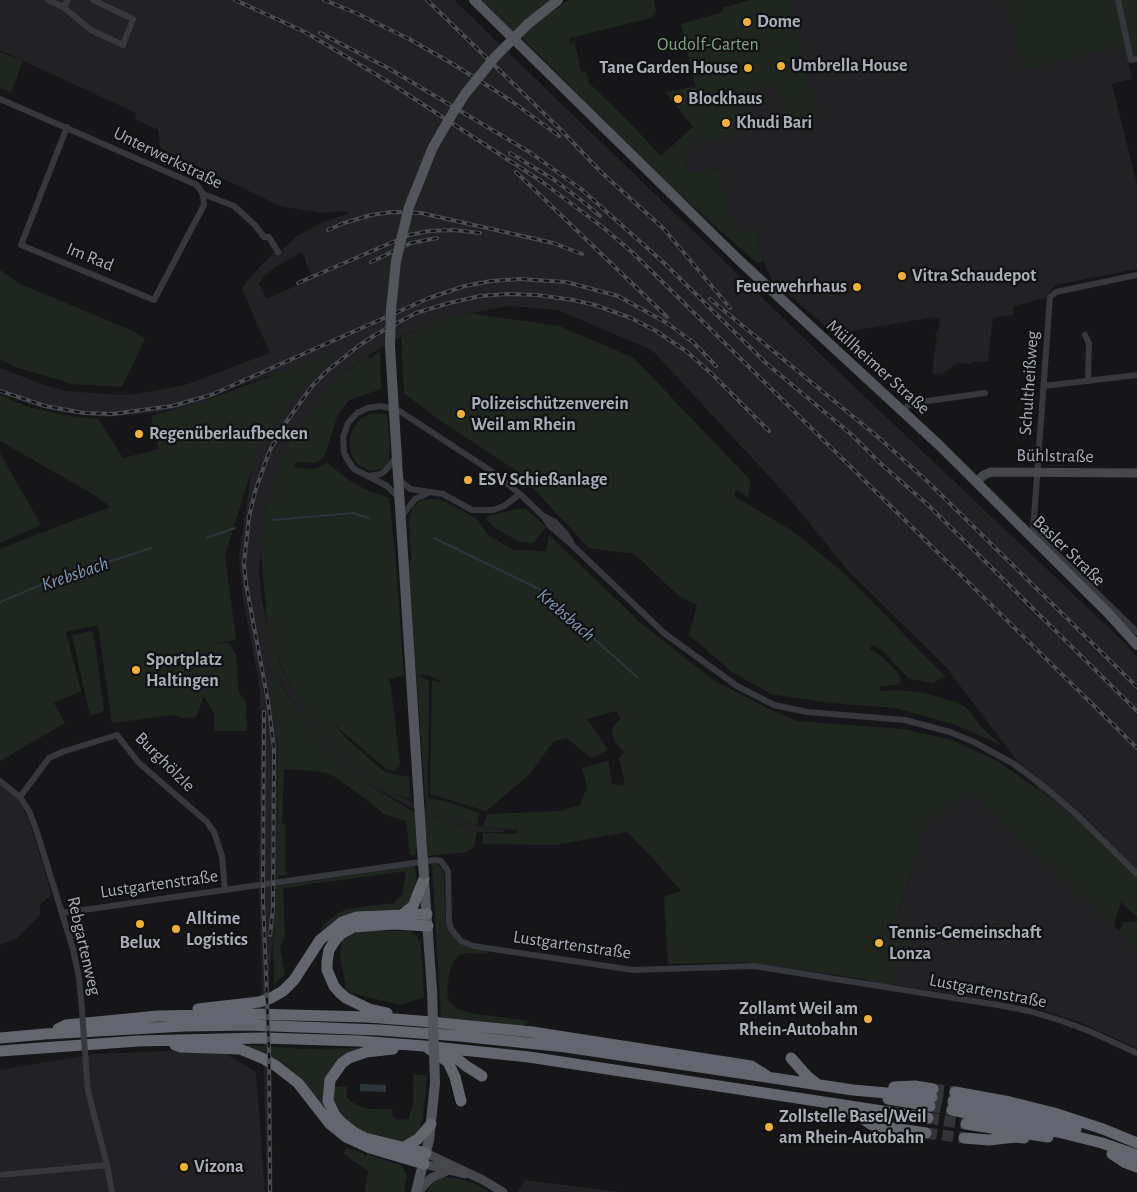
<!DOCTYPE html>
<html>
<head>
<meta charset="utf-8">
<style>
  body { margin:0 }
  canvas { display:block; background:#161618 }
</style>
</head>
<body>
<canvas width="1137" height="1192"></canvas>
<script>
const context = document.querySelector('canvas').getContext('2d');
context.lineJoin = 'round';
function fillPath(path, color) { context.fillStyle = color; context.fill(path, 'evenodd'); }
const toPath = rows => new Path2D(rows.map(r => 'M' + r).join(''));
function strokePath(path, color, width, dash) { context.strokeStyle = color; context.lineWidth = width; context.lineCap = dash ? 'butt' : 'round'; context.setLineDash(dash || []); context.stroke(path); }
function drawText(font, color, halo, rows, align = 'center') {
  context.font = font + ' "Alegreya Sans",sans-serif'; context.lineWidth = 4.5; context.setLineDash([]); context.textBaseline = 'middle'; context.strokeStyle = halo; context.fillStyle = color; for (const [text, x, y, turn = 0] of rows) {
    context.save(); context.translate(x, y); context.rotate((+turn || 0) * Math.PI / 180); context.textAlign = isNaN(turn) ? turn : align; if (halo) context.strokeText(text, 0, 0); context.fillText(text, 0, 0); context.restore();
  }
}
const built = toPath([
  [0,0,454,0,865,397,1126,644,1137,658,1137,879,1075,818,1039,790,946,667,849,572,790,499,652,350,558,310,509,306,441,318,416,329,368,355,352,367,336,380,322,396,294,435,282,458,266,506,263,523,259,570,262,601,271,644,291,688,311,721,340,753,373,782,418,805,450,818,483,827,507,830,502,832,477,832,416,810,368,784,336,756,307,724,277,678,278,876,276,907,269,977,273,1192,267,1192,259,873,261,724,259,682,243,598,239,557,256,441,308,369,268,376,232,388,199,403,159,412,109,417,64,413,43,408,2,394,0,393,0,368,44,385,66,391,119,395,137,394,185,385,270,353,242,289,248,280,273,253,281,251,297,236,321,223,347,214,349,211,320,213,280,206,160,148,158,130,135,119,136,113,0,50],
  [302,252,311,275,297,281,298,285,266,299,259,284,264,276,277,266],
  [751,0,1115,0,1132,79,1112,84,1137,185,1137,269,1055,285,1045,298,1014,306,1013,315,993,318,988,361,973,362,972,364,958,363,941,374,932,373,937,336,935,335,936,332,938,332,940,318,933,317,835,334,772,280,763,260,755,228,735,233,719,168,701,172,693,172,686,167,684,161,685,152,690,144,740,94,723,8],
  [0,785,18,799,29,820,52,895,40,904,40,915,17,938,0,945],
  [972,793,1137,948,1137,1048,1079,1022,1029,1006,891,984,907,926,895,923,927,819],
  [191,1050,226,1054,256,1072,265,1192,0,1192,0,1070,95,1054],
  [525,1180,620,1192,517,1192]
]);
const green = toPath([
  [482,0,550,0,515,32],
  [568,0,654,0,656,11,651,18,570,38,570,45,574,40,581,72,586,71,589,83,629,122,661,156,693,127,665,92,692,87,696,89,681,24,723,12,723,8,751,0,789,0,818,118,786,125,777,84,744,94,752,128,708,140,703,137,698,142,696,140,690,144,685,152,684,161,686,167,693,172,701,172,719,168,735,232,755,228,763,260,758,264,671,187,521,37,532,26],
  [1006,0,1115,0,1125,46,1023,69],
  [1118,0,1137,0,1137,59,1131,60],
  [0,52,23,61,11,92,0,88],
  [0,270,20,284,133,331,145,339,122,387,72,384,15,367,0,359],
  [468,313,559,326,634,358,751,481,748,497,736,490,734,496,794,532,845,574,945,676,933,683,909,679,882,650,872,645,870,649,883,657,899,675,901,680,899,684,880,687,880,691,898,690,924,693,956,702,968,709,979,725,1001,745,956,725,895,708,830,703,771,694,732,672,689,635,697,605,679,596,634,554,589,548,518,472,438,419,404,393,401,338,417,329,441,318],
  [340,351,301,387,259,446,225,555,236,640,209,644,229,643,236,655,239,693,246,701,247,731,214,731,214,714,204,696,196,717,181,718,174,715,112,723,98,625,66,632,81,691,54,703,65,723,0,761,0,549,48,530,111,507,91,493,0,441,0,395,28,407,64,415,98,419,123,458,159,449,151,416,204,401],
  [380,351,381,389,349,400,338,414,326,452,322,459,315,463,296,462,294,467,313,469,327,463,349,480,363,488,389,498,395,553,404,675,387,680,390,681,400,763,399,767,393,771,386,769,333,723,346,738,383,771,392,774,409,777,410,799,389,791,373,782,340,753,311,721,291,688,279,659,280,684,307,724,336,756,368,784,415,813,417,848,415,849,416,855,410,855,406,821,383,814,367,800,335,777,326,773,304,770,284,769,282,823,286,825,285,867,287,874,278,876,278,746,260,541,263,523,266,506,282,458,294,435,322,396,336,380,368,355,370,359],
  [372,413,387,414,390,445,389,461,384,468,373,471,363,468,358,464,353,457,350,447,350,438,353,429,360,419],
  [0,453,41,525,0,543],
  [438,499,450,504,477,519,489,536,514,550,546,551,549,535,643,625,715,681,767,708,797,721,903,729,952,740,997,761,1037,789,1075,818,1137,879,1137,917,1121,902,1113,927,972,793,927,819,895,922,907,926,890,988,874,985,869,980,747,962,668,964,664,897,681,891,659,865,627,832,555,845,483,844,483,833,516,834,518,830,483,827,487,814,561,811,580,805,587,787,582,768,608,761,612,784,625,785,619,758,625,752,617,745,613,737,612,728,621,718,616,711,587,719,608,750,591,758,567,738,554,741,529,775,486,811,430,794,432,680,445,684,430,676,417,674,429,681,428,798,445,801,479,813,478,825,450,818,426,808,409,574,411,556,409,520,412,508,422,500],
  [517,509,526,509,546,527,533,543,520,542,493,527,486,519,488,516],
  [93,631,104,709,102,712,90,715,72,635],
  [424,813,477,832,474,847,467,852,428,856],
  [435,863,442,868,444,875,445,916,449,930,456,940,462,945,471,949,487,951,487,954,468,953,459,955,453,962,449,975,447,992,449,1001,457,1009,475,1014,530,1021,522,1026,441,1017,432,864],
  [415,866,417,884,409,902,403,907,396,910,352,913,341,916,319,932,325,923,337,914,347,909,394,903,402,895,406,871,283,888,285,936,280,948,285,974,274,984,273,938,277,886],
  [1123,922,1137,922,1137,948,1119,933],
  [359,931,409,931,417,936,421,943,424,997,401,1005,347,992,340,956,342,940],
  [248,1045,303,1049,358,1048,359,1051,325,1090,351,1137,320,1104,246,1047],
  [414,1074,427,1076,422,1124,418,1132,410,1138,400,1142,380,1138,356,1128,346,1120,333,1099,334,1087,348,1086,346,1094,348,1099,356,1105,369,1109,392,1109,393,1117,398,1120,408,1119,413,1106],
  [346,1148,401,1165,407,1175,404,1192,365,1192,368,1171,344,1154],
  [445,1177,460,1179,475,1184,489,1192,427,1192,435,1180]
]);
const water = toPath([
  [360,1084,386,1085,386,1092,360,1091]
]);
const stream = toPath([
  [710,65,717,73],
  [273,520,353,513,369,518],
  [206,538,235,528],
  [434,538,539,589,637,677],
  [0,602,48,582,151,548]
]);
const highwayTunnel = toPath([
  [933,1089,955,1092],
  [932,1097,953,1101],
  [930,1106,952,1110],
  [928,1118,966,1124],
  [926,1133,964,1138]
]);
const street = toPath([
  [48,0,63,7,91,30,123,45,133,19,93,0],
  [1118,0,1131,60,1137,59],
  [63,7,68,0],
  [0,99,197,185,203,194,234,206,255,225,264,237,269,237,278,252],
  [67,127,21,245,154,300,204,205,203,194],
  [1137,275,1056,292,1050,297,1033,531,1137,632],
  [1085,335,1089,343,1088,381],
  [1044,386,1137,375],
  [901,410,913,403,985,393],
  [369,476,381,474,386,470,396,457],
  [399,479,410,489,443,494,472,510,493,510,504,506,520,494],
  [399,498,387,486,354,469,347,459,344,452,343,437,348,423,357,413,368,408,381,406,398,410,491,471,520,494,544,517,550,526,572,545,664,633,737,686,774,705,807,712,905,720,950,732,974,742,1014,764,1047,789,1076,814,1137,874],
  [401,517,415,499,428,493],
  [545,517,555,522,566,534,571,542],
  [0,781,20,797,29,811,36,829,73,949,79,978,82,1010],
  [20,797,49,758,62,752,117,735,139,763,207,822,214,832,222,856,225,890],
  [62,913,435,860,441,861,448,871,449,921,451,929,461,941,473,946,633,970,754,966,998,1005,1029,1011,1062,1021,1089,1031,1137,1053],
  [86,1067,88,1091,107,1165,112,1192],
  [0,1175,107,1165]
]);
const secondary = toPath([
  [976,482,984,475,991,472,1137,473],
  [426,1153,483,1180,503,1192],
  [424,1164,465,1174],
  [418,1192,431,1178,447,1171]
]);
const primary = toPath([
  [474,0,741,262,939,445,1108,613,1137,645],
  [528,24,558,0],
  [396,444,422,849],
  [424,880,432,990],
  [416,1192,429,1140,435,1083]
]);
const highway = toPath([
  [403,914,413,906,424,879],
  [198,1009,259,1002,271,998,283,991,294,980,320,940,342,922,357,917,427,914],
  [387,1013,369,1009,346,998,339,992,334,986,327,970,327,962,329,950,336,939,341,934,354,927,393,924,428,926],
  [58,1029,66,1025,158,1016,252,1014,368,1017,420,1021,532,1032,751,1066,767,1076],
  [0,1038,45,1034,185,1026,249,1025,379,1030,460,1036,566,1047,853,1090,932,1097],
  [175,1045,181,1047,240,1049,264,1059,276,1066,298,1083,330,1124,346,1137,370,1148,424,1164],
  [428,1048,448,1062,455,1077,461,1101],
  [444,1048,466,1066,482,1076],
  [393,1049,366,1052,349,1058,342,1063,330,1080,328,1101,335,1115,341,1122,355,1133,365,1138,426,1153],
  [0,1051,138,1041,262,1038,359,1041,424,1046,529,1057,928,1118],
  [791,1058,807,1076,816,1083],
  [894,1087,915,1086,933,1089],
  [955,1092,1010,1102,1054,1113,1103,1129,1137,1143],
  [888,1099,930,1106],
  [953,1101,1009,1111,1076,1129],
  [839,1110,860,1117,872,1125,926,1133],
  [952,1110,1058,1132,1102,1143,1137,1155],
  [966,1124,1048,1137],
  [964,1138,989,1140,1015,1137,1024,1138],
  [404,1147,418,1139,431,1124],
  [1112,1154,1124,1162,1137,1167]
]);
const rail = toPath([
  [235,0,305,32,387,81,541,181,605,229,633,253,1137,748],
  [324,0,356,13,409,39,453,64,510,100,559,136],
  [427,0,560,129,601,172,664,229,730,308],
  [320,33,388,68,531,153,581,189,663,262,766,363,852,435,880,463,927,504,1137,711],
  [510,153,553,179,581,200,600,216],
  [516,172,667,317],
  [328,230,344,223,371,215,392,212,421,213,553,243,582,254],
  [371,262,411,243,437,238],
  [298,283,409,235,429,231,454,230,480,233],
  [710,299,878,437,927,481,1137,687],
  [691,340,716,366],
  [0,391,45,406,84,413,112,414,172,406,211,395,429,298,465,286,491,281,520,279,566,282,618,296,667,323,694,343],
  [264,712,263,899,269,1050,270,1192],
  [270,935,273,909,274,749,268,701,246,584,244,564,249,517,255,492,263,469,270,450,282,428,312,386,327,371,357,347,375,335,416,313,449,303,480,296,508,294,537,295,573,300,595,305,631,318,656,331,686,351,713,375,769,431]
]);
const streetBridge = toPath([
  [82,1010,86,1067]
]);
const primaryBridge = toPath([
  [396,444,390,346,391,310,396,261,409,207,433,147,454,111,465,94,495,57,528,24],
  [422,849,424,874],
  [432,990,435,1083]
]);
const markers = [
  [747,22,5,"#f2b134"],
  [781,66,5,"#f2b134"],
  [748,68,5,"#f2b134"],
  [678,99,5,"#f2b134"],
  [726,123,5,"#f2b134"],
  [902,276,5,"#f2b134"],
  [857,287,5,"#f2b134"],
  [461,414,5,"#f2b134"],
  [139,434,5,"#f2b134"],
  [468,480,5,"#f2b134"],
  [136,670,5,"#f2b134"],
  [140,924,5,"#f2b134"],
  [176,929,5,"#f2b134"],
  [879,943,5,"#f2b134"],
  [868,1019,5,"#f2b134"],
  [769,1127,5,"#f2b134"],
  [184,1167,5,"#f2b134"]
];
const poiNames = [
  ["Dome",757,22],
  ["Umbrella House",791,66],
  ["Tane Garden House",738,68,"right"],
  ["Blockhaus",688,99],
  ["Khudi Bari",736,123],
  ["Vitra Schaudepot",912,276],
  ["Feuerwehrhaus",847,287,"right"],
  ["Polizeischützenverein",471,404],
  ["Weil am Rhein",471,425],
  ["Regenüberlaufbecken",149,434],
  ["ESV Schießanlage",478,480],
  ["Sportplatz",146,660],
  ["Haltingen",146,681],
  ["Alltime",186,919],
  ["Logistics",186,940],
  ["Tennis-Gemeinschaft",889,933],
  ["Lonza",889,954],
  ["Belux",140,943,"center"],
  ["Zollamt Weil am",858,1009,"right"],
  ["Rhein-Autobahn",858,1030,"right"],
  ["Zollstelle Basel/Weil",779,1117],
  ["am Rhein-Autobahn",779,1138],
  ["Vizona",194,1167]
];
const parkNames = [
  ["Oudolf-Garten",708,45]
];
const streetNames = [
  ["Unterwerkstraße",168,158,26],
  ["Im Rad",90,257,22],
  ["Müllheimer Straße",878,367,42],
  ["Schultheißweg",1029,383,-86],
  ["Bühlstraße",1055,456,1],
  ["Basler Straße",1069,551,44],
  ["Burghölzle",165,762,45],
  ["Lustgartenstraße",159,884,-8],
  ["Lustgartenstraße",572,945,8],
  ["Rebgartenweg",84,946,77],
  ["Lustgartenstraße",988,991,11]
];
const waterNames = [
  ["Krebsbach",75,574,-19],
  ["Krebsbach",566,615,41]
];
fillPath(built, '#222225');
fillPath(green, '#1e261f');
fillPath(water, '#2c353c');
strokePath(stream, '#2c353c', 2);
strokePath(highwayTunnel, '#333438', 11, [11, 5.5]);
strokePath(street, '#37383d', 6);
strokePath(secondary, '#45474d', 9);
strokePath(primary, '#53555c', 10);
strokePath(highway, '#63666e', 11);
strokePath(rail, '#4a4c52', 4);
strokePath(rail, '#111113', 2, [5.5]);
strokePath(streetBridge, '#37383d', 6);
strokePath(primaryBridge, '#53555c', 10);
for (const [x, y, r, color] of markers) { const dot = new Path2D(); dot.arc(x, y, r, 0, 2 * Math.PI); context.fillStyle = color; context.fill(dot); strokePath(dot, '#111113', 2); }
drawText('bold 18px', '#a8adb8', '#111113', poiNames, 'left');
drawText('18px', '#7fa381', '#111113', parkNames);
drawText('18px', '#a8adb8', '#111113', streetNames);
drawText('italic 19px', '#7f9bb3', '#111113', waterNames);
</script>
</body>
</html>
